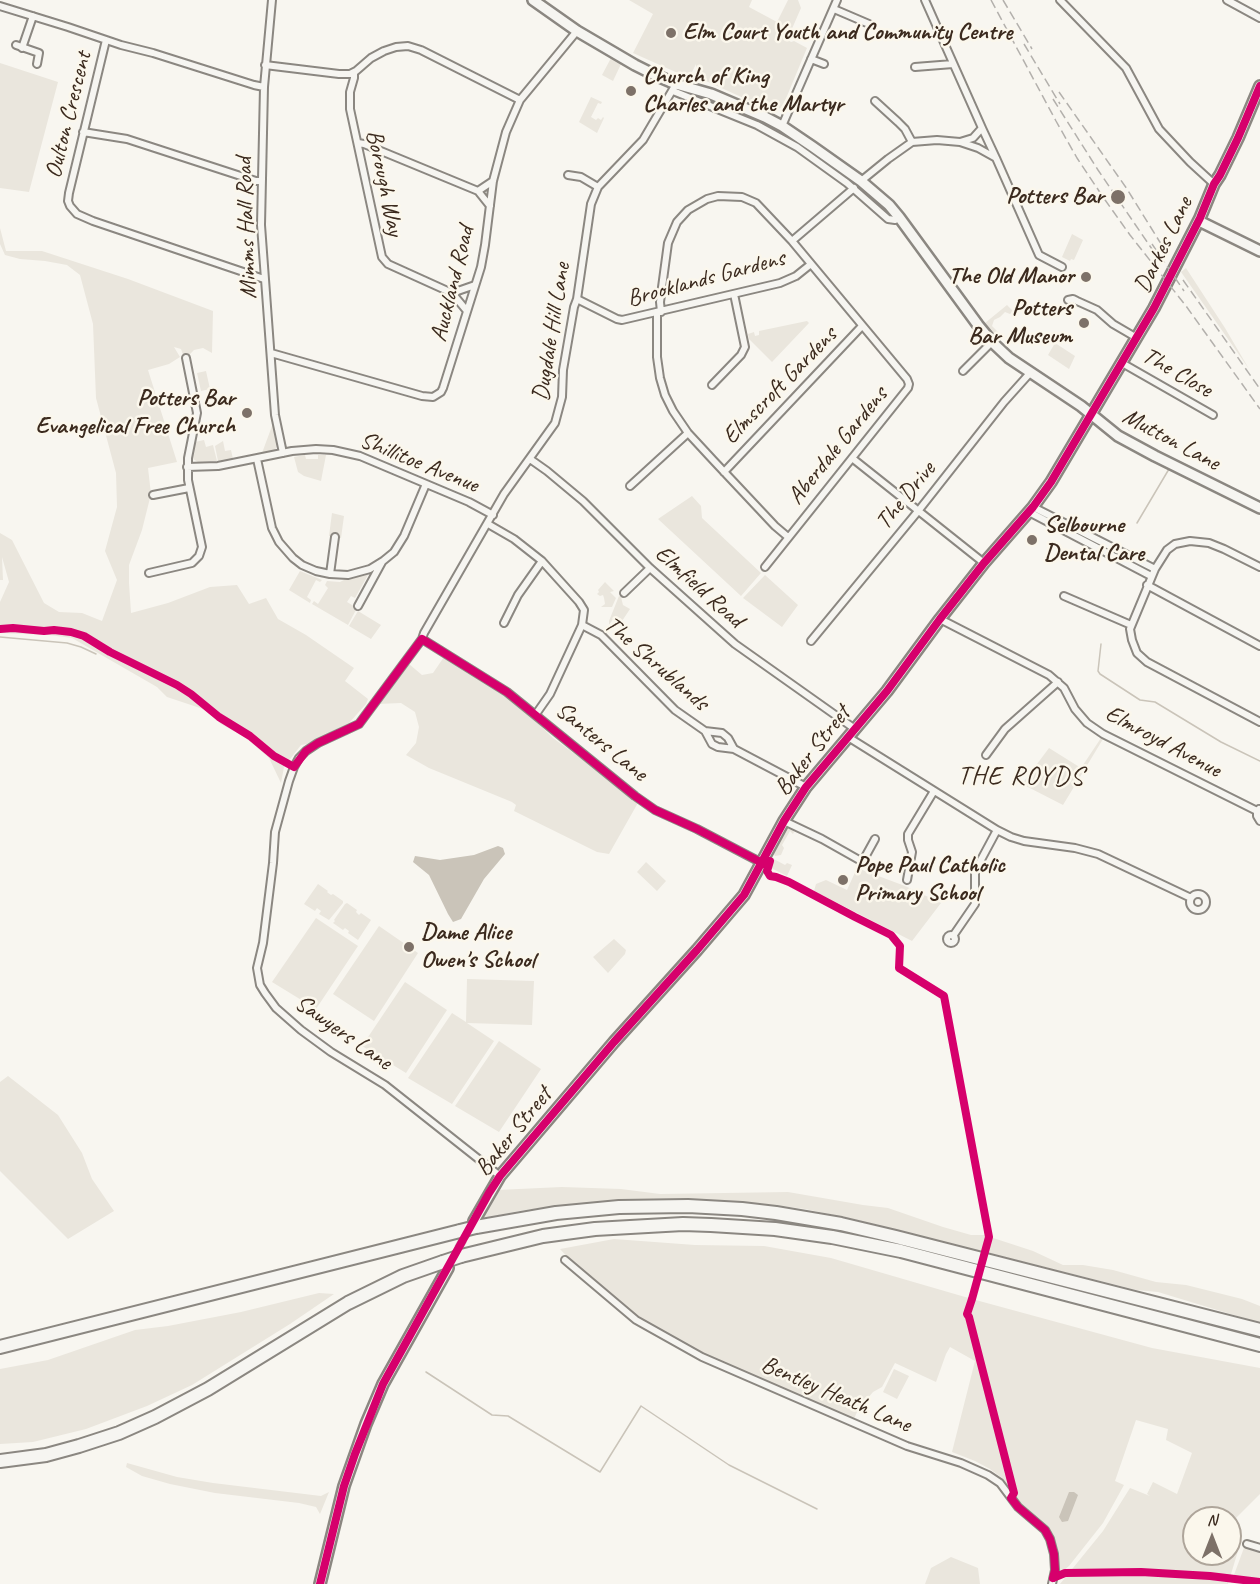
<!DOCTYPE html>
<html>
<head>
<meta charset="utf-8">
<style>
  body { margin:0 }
  #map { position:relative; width:1260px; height:1584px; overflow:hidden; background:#f8f6f0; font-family:Caveat,sans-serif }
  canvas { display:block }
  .north { position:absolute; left:1182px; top:1506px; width:60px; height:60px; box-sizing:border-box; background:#fbf7ec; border:2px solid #aea59a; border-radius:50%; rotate:0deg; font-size:16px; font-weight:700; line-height:24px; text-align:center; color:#3b2a1e }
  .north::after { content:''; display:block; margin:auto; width:21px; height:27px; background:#7d7168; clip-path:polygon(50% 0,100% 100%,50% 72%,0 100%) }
</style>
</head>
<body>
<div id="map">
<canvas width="1260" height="1584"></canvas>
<div class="north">N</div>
</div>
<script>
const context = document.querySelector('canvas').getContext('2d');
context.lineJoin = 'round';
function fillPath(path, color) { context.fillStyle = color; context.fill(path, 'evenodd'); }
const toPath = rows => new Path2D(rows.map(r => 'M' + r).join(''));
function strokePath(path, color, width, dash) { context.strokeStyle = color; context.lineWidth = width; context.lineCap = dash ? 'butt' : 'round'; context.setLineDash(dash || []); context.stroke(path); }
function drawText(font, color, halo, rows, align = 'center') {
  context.font = font + ' Caveat,sans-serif'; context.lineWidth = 5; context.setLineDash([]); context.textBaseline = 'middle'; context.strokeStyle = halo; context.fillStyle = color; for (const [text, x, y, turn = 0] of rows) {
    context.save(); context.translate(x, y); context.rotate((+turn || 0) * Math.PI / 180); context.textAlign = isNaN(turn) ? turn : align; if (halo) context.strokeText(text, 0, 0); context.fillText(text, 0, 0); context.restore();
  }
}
const green = toPath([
  [629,0,752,0,749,7,777,22,788,0,798,0,801,8,791,31,785,34,788,40,791,42,794,41,807,48,782,108,770,110,706,81,696,71,696,64,689,78,633,53,653,14],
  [611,58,621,64,613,81,602,75],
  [0,63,58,82,29,192,0,188],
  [681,90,708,97,758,118,756,123],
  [591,97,602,102,601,104,598,103,591,117,596,120,598,118,601,120,603,117,604,118,597,133,579,122],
  [0,228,6,251,42,251,128,279,213,311,212,353,203,348,194,350,188,356,183,355,181,349,174,347,180,357,169,364,148,370,177,462,148,468,151,494,142,530,129,565,129,583,131,613,168,603,210,587,237,585,249,604,266,598,278,619,306,635,354,668,345,681,368,699,366,704,349,723,307,744,301,745,284,767,281,783,269,758,246,738,221,724,203,709,167,697,157,687,72,638,49,635,0,633,0,602,9,582,2,557,3,580,0,580,0,533,12,540,44,603,59,612,82,613,102,621,117,580,105,551,117,507,116,473,96,398,93,324,80,275,67,265,45,261,20,259,5,255,0,244],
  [1072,234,1083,240,1074,260,1071,259,1070,261,1062,257],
  [1186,268,1225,328,1249,369,1181,272],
  [1007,305,1013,311,1010,314,1005,312,1000,317,994,320,992,326,1000,334,993,334,985,323],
  [807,321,809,323,772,362,749,339,748,334,754,332,755,336,759,335,759,331],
  [1055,343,1075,356,1069,369,1048,355],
  [206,371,210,389,201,391,197,373],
  [272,426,273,426,277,446,275,450,262,453],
  [204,440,206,447,213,445,217,461,198,462,193,459,192,455,195,442],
  [223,441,225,451,231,450,233,459,218,461,215,446],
  [305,455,306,459,318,459,318,455,326,455,321,481,304,476,298,472,294,457],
  [692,496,701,506,702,518,761,573,741,596,658,519],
  [332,513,344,516,341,538,329,536],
  [300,571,322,580,320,582,316,580,307,597,311,600,310,603,289,590],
  [375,572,372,577,368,575,355,598,351,596,347,602,357,608,348,625,312,604,314,601,318,604,328,588,325,585,327,581,340,582,344,580],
  [765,575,798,605,782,627,743,598],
  [605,582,614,591,610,592,616,598,612,607,601,607,605,604,604,598,603,595,600,596,597,594,599,592,598,590],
  [619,596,621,597,623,605,630,609,620,624,620,621,614,618,609,625,609,621],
  [358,611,381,625,371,639,349,626],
  [444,657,516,702,553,738,639,801,609,854,597,852,514,811,516,805,512,802,429,768,406,755,416,743,419,727,415,712,401,703,378,704,378,701,409,664,422,675,433,673],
  [1101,738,1103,739,1063,805,1022,784,1049,748,1081,768],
  [788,826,793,829,794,832,793,834,790,831,782,845,784,848,781,855,775,856,772,851,785,828],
  [770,857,785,865,787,863,792,865,787,876,769,867,767,863],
  [646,862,666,881,657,891,637,872],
  [857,868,905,886,941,903,912,941,814,891,816,884,826,880,847,890],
  [318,884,328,891,327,892,331,895,333,894,343,901,343,903,329,920,319,914,321,911,317,908,315,911,304,904],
  [347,903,357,910,356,912,359,915,361,913,371,920,358,940,348,933,349,931,345,928,343,930,333,923,335,921,334,920,345,904],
  [316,918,358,946,316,1009,272,982],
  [379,926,418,953,374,1021,333,994],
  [614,939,626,950,625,954,608,973,593,957],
  [467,979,534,981,532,1025,467,1023,494,1041,452,1104,408,1078,452,1013,466,1022],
  [405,982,447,1010,406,1073,362,1046],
  [499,1041,541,1069,499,1132,455,1106],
  [8,1076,58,1115,82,1153,92,1179,114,1211,68,1239,0,1171,0,1082],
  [562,1187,621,1189,660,1194,788,1192,863,1205,888,1208,943,1227,971,1235,984,1235,1033,1251,1063,1265,1083,1265,1113,1270,1156,1282,1186,1285,1242,1299,1260,1306,1260,1323,1158,1292,1136,1290,857,1220,805,1209,766,1204,689,1199,619,1200,555,1206,519,1211,480,1219,497,1190],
  [614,1239,695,1245,764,1246,831,1258,972,1299,1152,1348,1260,1368,1260,1494,1230,1524,1230,1518,1194,1518,1194,1554,1230,1554,1230,1535,1241,1541,1228,1584,1060,1584,1103,1531,1130,1488,1150,1496,1147,1494,1153,1482,1177,1494,1192,1453,1166,1440,1168,1429,1136,1420,1115,1481,1124,1485,1103,1523,1069,1566,1063,1571,1059,1570,1058,1550,1053,1534,1042,1522,1019,1502,1002,1478,990,1469,975,1461,952,1452,975,1361,950,1347,946,1354,936,1382,895,1363,882,1387,873,1392,862,1405,858,1402,860,1405,854,1419,762,1379,723,1364,685,1345,651,1325,609,1295,572,1262,560,1249],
  [319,1293,334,1294,290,1324,192,1385,147,1406,86,1429,33,1442,0,1444,0,1369,48,1360,135,1330,168,1326,241,1312],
  [894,1369,909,1376,897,1399,883,1392],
  [127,1463,177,1477,213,1483,321,1496,329,1492,320,1514,316,1507,299,1503,215,1493,170,1484,142,1476,126,1467],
  [1245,1545,1260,1550,1260,1584,1231,1583],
  [951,1557,978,1568,980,1584,925,1584,931,1568]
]);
const water = toPath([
  [498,846,503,848,505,854,484,879,461,919,453,922,448,914,429,875,413,862,415,856,440,860,474,855],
  [1069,1492,1074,1492,1078,1495,1068,1521,1062,1522,1059,1517]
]);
const stream = toPath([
  [1137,523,1169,469],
  [0,637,67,643,81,647,96,654],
  [1101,644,1098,671,1100,674,1140,700,1155,702,1221,742,1260,761],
  [426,1372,492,1415,508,1416,600,1472,641,1406,729,1465,817,1509]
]);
const secondaryTunnel = toPath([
  [452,1260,471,1225]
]);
const street = toPath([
  [272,0,264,87,261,225,275,415,283,453],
  [925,0,982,128],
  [1060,0,1126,68,1159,129,1190,162,1214,184],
  [1227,0,1260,18],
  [0,6,68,27,121,45,153,53,254,85,264,87],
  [834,9,869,24],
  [106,40,69,193,68,201,70,206,77,214,93,221,264,279],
  [16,45,39,53,37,64],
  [22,48,33,16],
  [811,59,824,64],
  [265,65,339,74,350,74,356,71,371,58,384,51,396,47,408,46,421,50,520,100],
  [915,67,953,64],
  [354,73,354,78,350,92,350,109,382,257,388,264,452,293,467,311],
  [673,91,757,125,797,147,847,183,888,219,895,220,899,217],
  [875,101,898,122,905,129,912,142],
  [782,126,837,0],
  [83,132,127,139,256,181,262,181],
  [960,142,973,138,982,128,996,158],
  [358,143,364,144,478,191,490,206],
  [568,175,581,177,598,187],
  [861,181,888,159,912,142,937,140,960,142,978,148,996,158,1039,255,1062,267],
  [478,191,493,181],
  [792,241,854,188],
  [452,293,475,285],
  [577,299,617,319,622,320,780,283,796,276,811,264],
  [1068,300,1073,299,1077,301,1097,310,1113,324,1137,338],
  [657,312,657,357,660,378,665,395,673,411,688,433,713,460,775,526,788,537],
  [661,312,660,302,668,243,677,222,688,210,707,199,718,196,742,197,756,203,792,241,907,379,909,384,908,388,765,567],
  [271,353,422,396,433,397,441,392,443,388,481,267,485,245,493,181,506,132,520,100,577,31],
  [1122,363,1213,415],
  [963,371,992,342],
  [712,385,741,355,745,347,734,294],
  [852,458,984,563],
  [257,459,272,528,279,542,293,558,302,565,316,571,330,574,348,575,370,569,383,561,394,552,404,536,426,484],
  [530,459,547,471,583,501,650,568,735,644,855,729],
  [187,467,218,466,292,451,316,449,333,450,360,456,469,502,493,515],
  [724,472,862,326],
  [630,486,688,433],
  [153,495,189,488],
  [1033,507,1155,569],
  [1029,512,1151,576],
  [488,524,514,539,542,561,579,602,584,610,582,625,550,694,536,714],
  [1260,567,1224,549,1209,543,1190,541,1175,544,1167,550,1155,569,1130,629,1132,640,1137,653,1147,662,1260,722],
  [149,573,192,563,199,556,202,547,188,480,188,458,197,413,186,358],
  [330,574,335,537],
  [1147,585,1260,646],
  [624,593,650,568],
  [1064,596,1131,625],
  [358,606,382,562],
  [940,619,1049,675,1064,688,1075,709,1087,723,1103,734,1257,811],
  [504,623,518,595,542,561],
  [582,625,601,635,675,710,705,731,722,733,728,738,734,749],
  [422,639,507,692,635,796,655,810,697,829,762,863],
  [811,641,919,510,1004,402,1030,373],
  [705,731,712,744,718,747,734,749,806,787],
  [848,737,997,830,1011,837,1024,841,1075,848,1098,854,1191,898],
  [986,755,1005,729,1058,682],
  [1259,809,1257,811,1257,816,1260,821],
  [784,821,822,839,861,861,864,859,875,839],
  [907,880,912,852,908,840,908,834,934,791],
  '1190 902a8 8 0 1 1 16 0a8 8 0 1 1-16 0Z',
  '947 939a4 4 0 1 1 8 0a4 4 0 1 1-8 0Z',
  [953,936,975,904,975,871,997,830],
  [500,1176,385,1085,331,1052,301,1030,276,1008,265,993,260,985,257,968,263,943,273,863,275,832,289,781,294,767,299,758,306,751,318,743,359,724,422,639,424,633,504,494,555,423,562,397,563,370,574,307,577,299,591,204,598,187,643,140,676,84],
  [565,1260,636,1320,702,1357,907,1446,961,1463,988,1475,1000,1483,1018,1507,1045,1530,1050,1539,1054,1554,1055,1570,1052,1584],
  [1247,1544,1260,1548]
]);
const secondary = toPath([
  [533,0,577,31,635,65,655,75,676,84,711,94,765,117,782,126,813,147,861,181,889,205,899,217,978,325,992,342,1009,358,1081,406,1118,436,1155,456,1260,508],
  [1199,221,1260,251],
  [474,1221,500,1176,614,1042,697,950,744,895,784,821,806,787,887,691,940,619,984,563,1033,507,1051,482,1154,308,1200,218,1214,184,1220,175,1238,138,1260,86],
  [320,1584,344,1486,366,1424,383,1384,448,1268]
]);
const highway = toPath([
  [476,1227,556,1213,619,1207,688,1206,742,1209,776,1213,841,1224,896,1237,1260,1330],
  [461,1256,543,1236,595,1229,683,1224,711,1225,775,1229,832,1237,901,1251,1260,1345],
  [0,1347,460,1231],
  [0,1461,46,1455,79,1446,119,1433,155,1417,208,1389,348,1303,403,1276,443,1262]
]);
const rail = toPath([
  [991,0,1056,121,1077,158,1103,197,1130,235,1186,306,1260,409],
  [1003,0,1032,49],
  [1024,44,1060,104],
  [1059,92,1127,189,1166,252],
  [1053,99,1098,170,1154,252],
  [1152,244,1184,291],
  [1183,280,1260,389]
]);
const highwayBridge = toPath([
  [460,1231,476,1227],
  [443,1262,461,1256]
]);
const cycleway = toPath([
  [0,629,13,628,44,631,54,630,71,632,84,636,110,652,177,685,191,694,219,717,250,736,274,756,294,767,306,751,318,743,359,724,422,639,507,692,635,796,655,810,697,829,768,866],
  [770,861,767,871,770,876,776,877,789,882,855,917,891,935,900,946,899,968,944,996,989,1237,972,1299,967,1314,969,1317,1014,1493,1011,1498,1018,1507,1045,1530,1050,1539,1054,1554,1055,1570,1053,1578],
  [1053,1578,1065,1573,1141,1572,1210,1576,1260,1582],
  [320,1584,344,1486,355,1454,383,1384,489,1193,500,1176,614,1042,697,950,744,895,784,821,806,787,887,691,940,619,984,563,1033,507,1051,482,1154,308,1200,218,1214,184,1220,175,1238,138,1260,86]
]);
const markers = [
  [671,33,6,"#7d7168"],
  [631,91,6,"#7d7168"],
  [1118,197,8,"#7d7168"],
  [1086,277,6,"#7d7168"],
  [1084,323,6,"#7d7168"],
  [247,413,6,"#7d7168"],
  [1032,540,6,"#7d7168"],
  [843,880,6,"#7d7168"],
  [409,947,6,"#7d7168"]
];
const poiNames = [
  ["Elm Court Youth and Community Centre",683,33],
  ["Church of King",643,77],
  ["Charles and the Martyr",643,105],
  ["Potters Bar",1104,197,"right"],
  ["The Old Manor",1074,277,"right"],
  ["Potters",1072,309,"right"],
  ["Bar Museum",1072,337,"right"],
  ["Potters Bar",235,399,"right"],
  ["Evangelical Free Church",235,427,"right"],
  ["Selbourne",1044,526],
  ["Dental Care",1044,554],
  ["Pope Paul Catholic",855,866],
  ["Primary School",855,894],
  ["Dame Alice",421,933],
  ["Owen's School",421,961]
];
const streetNames = [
  ["Oulton Crescent",69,115,-76],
  ["Borough Way",384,183,78],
  ["Mimms Hall Road",247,228,-92],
  ["Darkes Lane",1164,245,-64],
  ["Brooklands Gardens",706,279,-15],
  ["Auckland Road",453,284,-76],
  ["Dugdale Hill Lane",552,332,-81],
  ["The Close",1177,373,30],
  ["Elmscroft Gardens",780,386,-46],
  ["Mutton Lane",1171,440,28],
  ["Aberdale Gardens",838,446,-51],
  ["Shillitoe Avenue",419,463,22],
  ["The Drive",906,496,-51],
  ["Elmfield Road",699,587,42],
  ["The Shrublands",656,664,41],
  ["Santers Lane",601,742,39],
  ["Elmroyd Avenue",1163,742,28],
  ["Baker Street",813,751,-52],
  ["Sawyers Lane",343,1033,35],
  ["Baker Street",514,1132,-51],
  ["Bentley Heath Lane",836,1395,23]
];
const neighbourhoodNames = [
  ["THE ROYDS",1021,777]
];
fillPath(green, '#eae6dd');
fillPath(water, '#cac4b9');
strokePath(stream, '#cac4b9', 1.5);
strokePath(secondaryTunnel, '#d2cdc6', 9, [9, 4.5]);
strokePath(street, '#8b8781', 10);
strokePath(secondary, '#8b8781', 14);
strokePath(highway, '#8b8781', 16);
strokePath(street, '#f6f5f1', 6);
strokePath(secondary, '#f6f5f1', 9);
strokePath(highway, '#f6f5f1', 12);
strokePath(rail, '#b3b0ac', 1.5, [9, 4.5]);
strokePath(highwayBridge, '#8b8781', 16, []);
strokePath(highwayBridge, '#f6f5f1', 12);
strokePath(cycleway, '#d6006c', 8);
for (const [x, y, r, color] of markers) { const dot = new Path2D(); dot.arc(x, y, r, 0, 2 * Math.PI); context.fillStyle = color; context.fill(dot); strokePath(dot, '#fbf7ec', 2); }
drawText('bold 24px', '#3b2a1e', '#fbf7ec', poiNames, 'left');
drawText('24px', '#3b2a1e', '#fbf7ec', streetNames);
context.letterSpacing = '1.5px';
drawText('26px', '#3b2a1e', '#fbf7ec', neighbourhoodNames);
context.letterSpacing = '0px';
</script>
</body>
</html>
